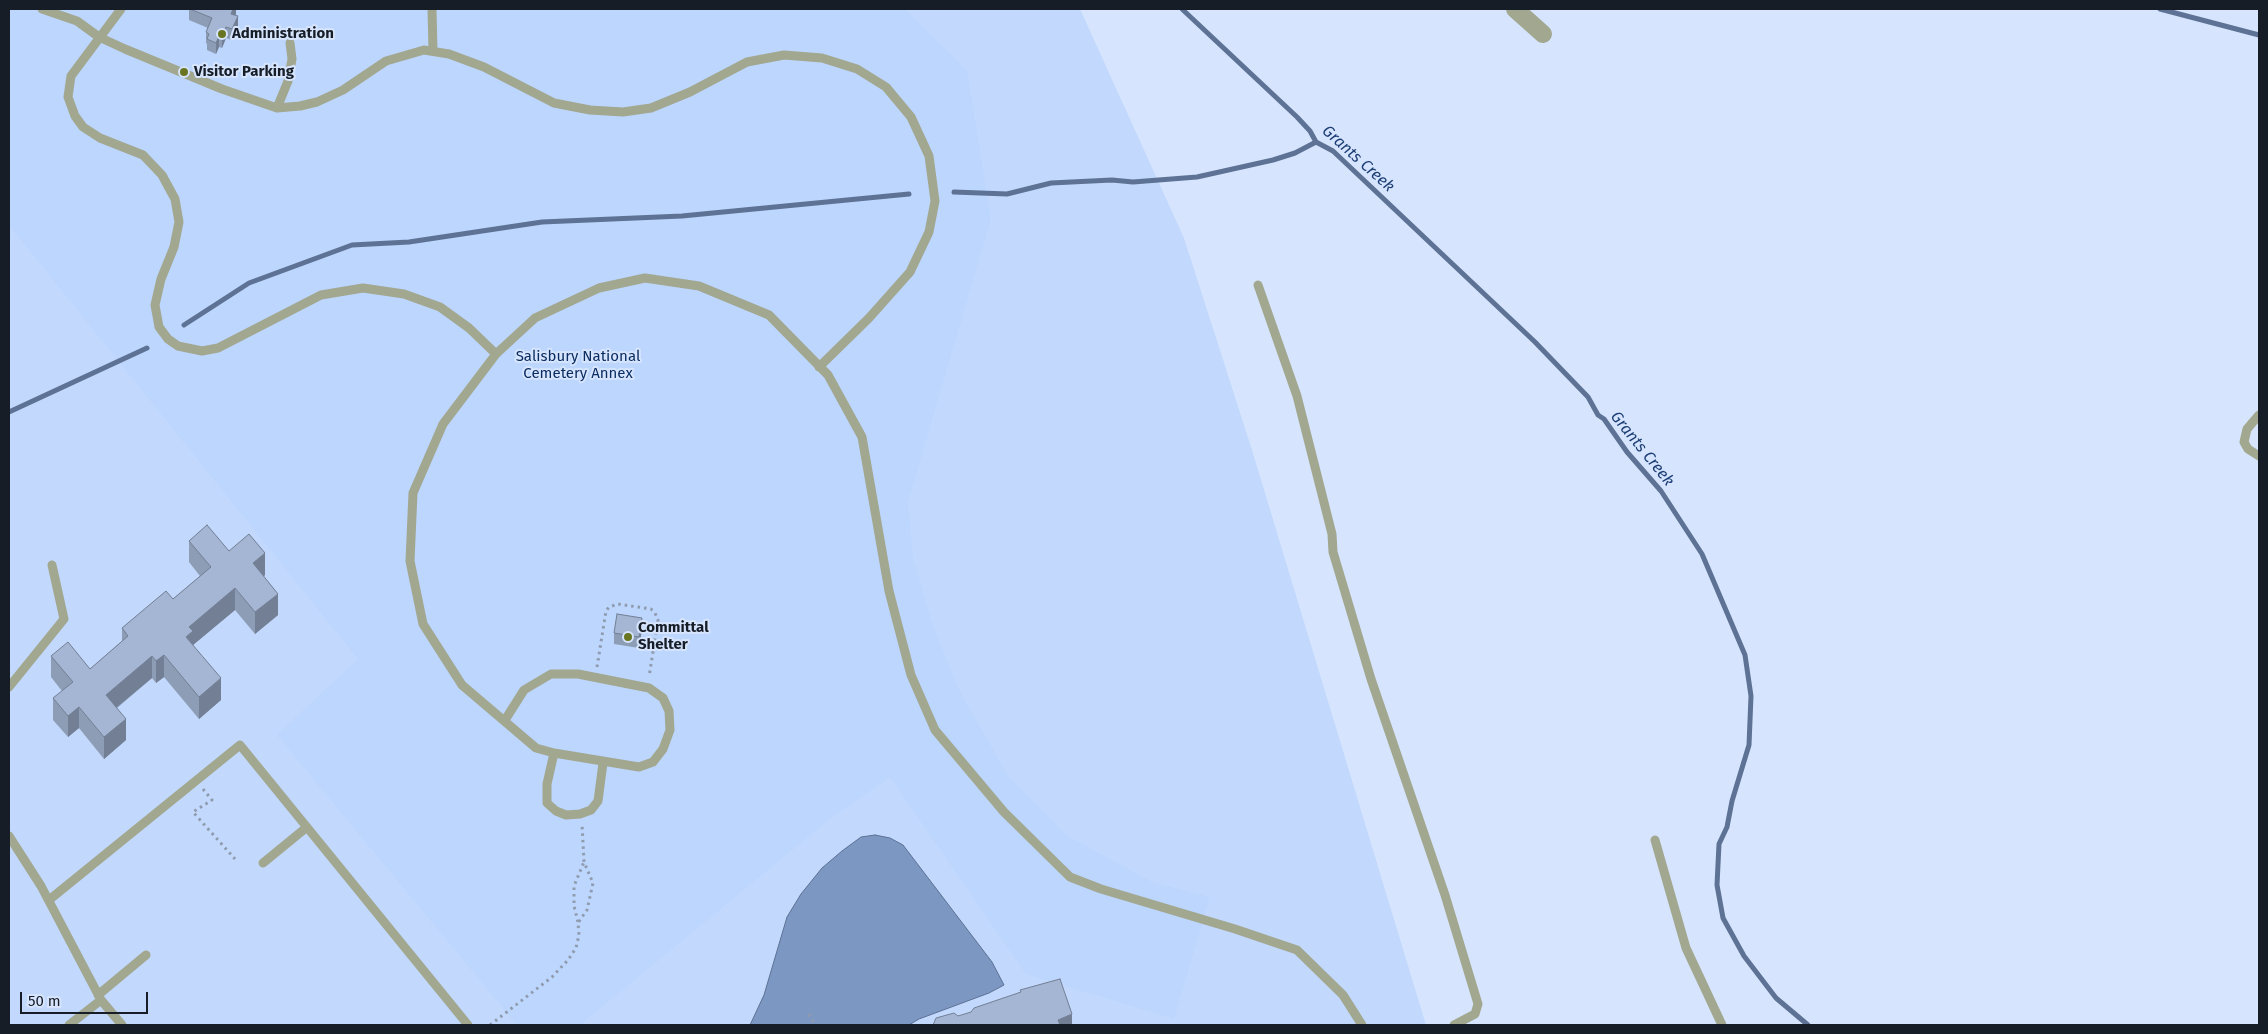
<!DOCTYPE html>
<html>
<head>
<meta charset="utf-8">
<style>
  body { margin:0 }
  #map { position:relative; width:2268px; height:1034px; overflow:hidden; background:#d6e5fd; font-family:"Fira Sans",sans-serif }
  canvas { display:block }
  .frame { position:absolute; inset:0; border:10px solid #161d27; pointer-events:none }
  .scale { position:absolute; left:20px; top:992px; width:128px; height:22px; box-sizing:border-box; border:2px solid #161d27; border-top:0; padding-left:6px; font-size:15px; line-height:18px; white-space:nowrap; color:#161d27; -webkit-text-stroke:4px #d6e5fd; paint-order:stroke }
</style>
</head>
<body>
<div id="map">
<canvas width="2268" height="1034"></canvas>
<div class="frame"></div>
<div class="scale">50 m</div>
</div>
<script>
const context = document.querySelector('canvas').getContext('2d');
context.lineJoin = 'round';
function fillPath(path, color) { context.fillStyle = color; context.fill(path, 'evenodd'); }
const toPath = rows => new Path2D(rows.map(r => 'M' + r).join(''));
function strokePath(path, color, width, dash) { context.strokeStyle = color; context.lineWidth = width; context.lineCap = dash ? 'butt' : 'round'; context.setLineDash(dash || []); context.stroke(path); }
function drawText(font, color, halo, rows, align = 'center') {
  context.font = font + ' "Fira Sans",sans-serif'; context.lineWidth = 4; context.setLineDash([]); context.textBaseline = 'middle'; context.strokeStyle = halo; context.fillStyle = color; for (const [text, x, y, turn = 0] of rows) {
    context.save(); context.translate(x, y); context.rotate((+turn || 0) * Math.PI / 180); context.textAlign = isNaN(turn) ? turn : align; if (halo) context.strokeText(text, 0, 0); context.fillText(text, 0, 0); context.restore();
  }
}
const built = toPath([
  [9,9,1080,9,1184,238,1252,450,1426,1025,9,1025]
]);
const green = toPath([
  [9,9,904,9,967,70,991,219,908,502,913,557,933,626,960,692,1008,776,1066,835,1152,882,1210,897,1174,1019,1026,974,890,777,826,822,580,1025,517,1025,277,735,358,659,9,225]
]);
const water = toPath([
  [875,835,890,838,903,845,992,962,1004,985,989,993,919,1019,909,1025,750,1025,764,995,787,917,801,894,822,868,842,851,861,837,875,835]
]);
const stream = toPath([
  [1182,9,1297,117,1310,131,1316,142,1333,151,1535,342,1588,397,1598,415,1604,419,1627,452,1661,491,1702,554,1745,655,1751,696,1749,745,1732,801,1727,827,1719,844,1717,885,1723,918,1744,956,1776,998,1808,1025],
  [2160,9,2259,35],
  [954,192,1007,194,1051,183,1112,180,1133,182,1197,177,1273,160,1295,153,1316,142],
  [184,325,249,283,352,245,409,242,542,222,682,216,909,194],
  [9,412,147,348]
]);
const path = toPath([
  [597,667,606,611,609,607,618,604,651,609,655,613,658,620,649,677],
  [203,789,212,800,193,812,235,859],
  [578,922,574,906,574,886,584,862],
  [809,1014,815,1025],
  [490,1025,552,977,568,960,576,948,579,935,578,923,587,910,593,883,584,862,582,824]
]);
const service = toPath([
  [42,9,77,21,99,37,125,49,222,89,277,108,300,106,317,102,343,90,386,61,424,50,449,54,484,67,554,103,590,110,623,112,651,108,690,92,747,62,784,55,822,58,857,69,886,87,911,117,929,156,935,201,929,232,910,272,869,318,819,367],
  [121,9,71,76,68,97,75,116,83,127,100,138,143,155,162,175,175,199,179,222,174,247,161,279,155,305,159,327,168,339,178,346,202,351,218,348,321,295,363,288,404,294,440,307,469,328,496,354],
  [432,9,433,51],
  [277,108,288,81,292,59,290,43],
  [1258,285,1297,396,1332,534,1333,552,1371,679,1445,895,1478,1004,1475,1014,1454,1025],
  [2259,415,2247,429,2244,442,2248,449,2259,456],
  [9,687,64,619,52,565],
  [505,720,524,690,551,674,578,674,649,688,663,698,669,711,670,730,663,749,653,762,639,767,554,753,536,748,462,685,423,624,410,561,413,493,443,424,496,354,535,318,599,288,645,278,699,286,769,315,828,375,862,437,889,591,911,675,935,730,1004,812,1070,877,1101,889,1235,929,1297,950,1343,995,1362,1025],
  [554,753,547,784,547,803,556,811,566,815,580,814,591,810,598,801,603,763],
  [9,836,41,886,101,1000,122,1025],
  [1655,840,1686,948,1722,1025],
  [263,863,307,827],
  [49,900,240,745,468,1025],
  [98,995,146,955],
  [69,1025,101,1000]
]);
const minor = toPath([
  [1515,9,1543,34]
]);
const wall = toPath([
  [189,9,236,9,235,15,238,27,232,40,226,38,222,48,219,47,216,54,207,50,207,44,206,43,206,32,208,28,189,20],
  [189,541,229,551,265,575,264,576,278,615,255,634,235,610,193,645,221,700,199,719,164,677,156,683,152,678,117,708,126,740,104,759,79,728,68,737,53,720,53,698,62,691,51,677,51,656,90,669,122,641,122,628,173,599,200,576,189,562],
  [642,629,639,648,614,644,614,633]
]);
const shadedWall = toPath([
  [233,9,236,9,236,14,231,25,231,14],
  [238,16,238,27,232,40,232,29],
  [226,27,226,38,222,48,222,37],
  [219,36,219,47,216,54,216,43],
  [265,553,265,575,253,585,253,563],
  [235,588,235,610,193,645,186,637,189,627],
  [278,594,278,615,255,634,255,612],
  [642,618,642,629,639,648,639,637],
  [164,655,164,677,156,683,156,661],
  [152,656,152,678,106,716,106,695],
  [221,678,221,700,199,719,199,697],
  [79,707,79,728,68,737,68,716],
  [126,719,126,740,104,759,104,737],
  [1072,1014,1072,1025,1058,1025,1058,1020]
]);
const building = toPath([
  [190,9,233,9,231,14,238,16,232,29,226,27,222,37,219,36,216,43,207,39,209,34,206,32,212,18,190,9],
  [207,525,229,551,249,534,265,553,253,563,278,594,255,612,235,588,189,627,193,631,186,637,221,678,199,697,164,655,156,661,152,656,106,695,126,719,104,737,79,707,68,716,53,698,73,682,51,656,68,642,90,669,128,636,122,628,166,591,173,599,211,567,189,541,207,525],
  [617,614,642,618,639,637,614,633,617,614],
  [1060,979,1072,1014,1058,1020,1060,1025,933,1025,936,1018,954,1013,958,1016,971,1012,974,1008,1021,992,1020,990,1060,979]
]);
const markers = [
  [222,34,5,"#697521"],
  [184,72,5,"#697521"],
  [628,637,5,"#697521"]
];
const poiNames = [
  ["Administration",232,34],
  ["Visitor Parking",194,72],
  ["Committal",638,628],
  ["Shelter",638,645]
];
const parkNames = [
  ["Salisbury National",578,357],
  ["Cemetery Annex",578,374]
];
const waterNames = [
  ["Grants Creek",1358,159,42],
  ["Grants Creek",1642,449,51]
];
fillPath(built, '#c2d9fd');
fillPath(green, '#bdd6fd');
fillPath(water, '#7c97c2');
strokePath(water, '#5d7294', 1);
strokePath(stream, '#5d7294', 5);
strokePath(path, '#8f9bae', 3, [2.5, 4]);
strokePath(service, '#a2a790', 9);
strokePath(minor, '#a2a790', 18);
fillPath(wall, '#8d9db5');
fillPath(shadedWall, '#737f94');
fillPath(building, '#a4b6d3');
strokePath(building, '#737f94', 1);
for (const [x, y, r, color] of markers) { const dot = new Path2D(); dot.arc(x, y, r, 0, 2 * Math.PI); context.fillStyle = color; context.fill(dot); strokePath(dot, '#d6e5fd', 2); }
drawText('bold 15px', '#161d27', '#d6e5fd', poiNames, 'left');
drawText('15px', '#0b2d61', '#d6e5fd', parkNames);
drawText('italic 16px', '#1c3e74', '#d6e5fd', waterNames);
</script>
</body>
</html>
